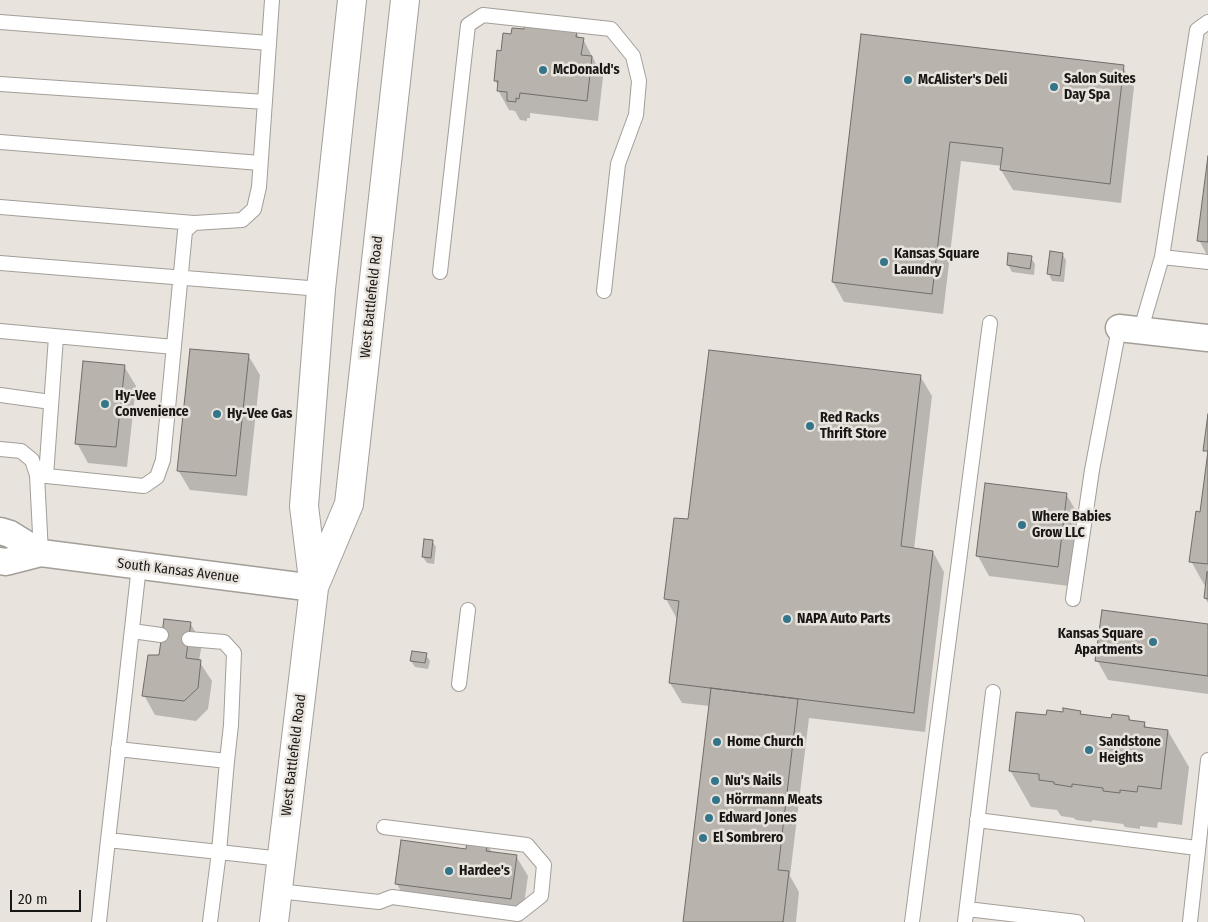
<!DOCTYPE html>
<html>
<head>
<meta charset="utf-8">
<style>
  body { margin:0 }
  #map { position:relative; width:1208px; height:922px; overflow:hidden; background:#e8e3dd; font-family:"Fira Sans Condensed",sans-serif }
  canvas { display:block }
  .scale { position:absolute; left:10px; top:890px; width:71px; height:22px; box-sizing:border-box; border:2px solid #191715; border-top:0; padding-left:6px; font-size:15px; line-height:18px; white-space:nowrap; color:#191715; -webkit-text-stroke:4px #e8e3dd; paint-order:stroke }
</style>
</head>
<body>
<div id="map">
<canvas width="1208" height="922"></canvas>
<div class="scale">20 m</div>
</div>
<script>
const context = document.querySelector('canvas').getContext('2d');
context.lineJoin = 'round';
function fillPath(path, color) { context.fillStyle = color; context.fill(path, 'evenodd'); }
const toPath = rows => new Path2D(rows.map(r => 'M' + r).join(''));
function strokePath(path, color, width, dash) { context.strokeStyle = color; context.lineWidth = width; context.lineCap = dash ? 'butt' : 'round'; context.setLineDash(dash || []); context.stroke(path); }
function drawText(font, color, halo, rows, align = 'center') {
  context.font = font + ' "Fira Sans Condensed",sans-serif'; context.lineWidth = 5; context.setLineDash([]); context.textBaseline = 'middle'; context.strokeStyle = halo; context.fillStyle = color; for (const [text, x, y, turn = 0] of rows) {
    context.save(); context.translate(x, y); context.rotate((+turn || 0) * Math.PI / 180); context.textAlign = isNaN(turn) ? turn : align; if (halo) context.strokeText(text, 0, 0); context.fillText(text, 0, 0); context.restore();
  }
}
const shadow = toPath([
  [576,32,580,39,583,39,603,77,598,121,530,113,530,118,527,118,527,121,520,120,515,111,509,110,498,90,498,86,495,80],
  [862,35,1123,67,1134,87,1121,203,1013,190,1001,170,1002,166,961,161,943,314,844,302,833,282],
  [1208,167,1208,257,1199,240],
  [1010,254,1031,258,1035,264,1034,275,1012,272,1008,265],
  [1062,254,1066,260,1064,282,1052,281,1049,274],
  [248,355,260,375,247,496,190,490,178,470],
  [124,366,136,386,127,467,88,463,77,443],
  [920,376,932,396,914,549,933,552,944,572,925,732,809,718,790,876,799,892,796,922,685,922,710,706,682,703,670,683,677,619,666,599,689,521],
  [1208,461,1208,603,1205,598,1206,588,1191,561,1201,513],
  [1066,494,1078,514,1069,586,989,576,978,556],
  [432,541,436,547,434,564,427,563,423,557],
  [190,623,202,643,199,661,212,681,208,709,196,721,155,715,144,695,160,657],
  [1208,625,1208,694,1108,680,1097,660],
  [426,655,430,661,428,669,415,667,411,661],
  [1080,712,1082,715,1113,719,1129,717,1131,721,1144,723,1148,729,1168,731,1189,767,1182,825,1158,822,1157,828,1140,826,1140,829,1125,827,1123,824,1092,820,1092,822,1076,820,1074,818,1061,816,1057,810,1031,807,1010,770,1047,716],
  [487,843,492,853,516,856,528,876,522,918,408,904,397,884,467,850]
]);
const building = toPath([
  [525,24,577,30,576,37,584,38,581,55,592,56,587,101,520,93,519,99,516,98,516,102,507,101,507,92,497,91,498,81,494,81,497,50,501,51,503,33,511,34,512,28,524,29,525,24],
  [861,34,1124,65,1110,184,1000,170,1003,148,950,142,932,294,832,282,861,34],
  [1208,156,1208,242,1197,241,1208,156],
  [1050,251,1063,253,1060,276,1047,274,1050,251],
  [1008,253,1032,256,1030,269,1007,265,1008,253],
  [190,349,249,354,236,476,177,471,190,349],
  [709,350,921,375,901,546,933,551,914,713,669,683,679,601,664,599,674,518,688,519,709,350],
  [83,361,125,365,116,447,75,444,83,361],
  [1208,414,1208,564,1189,562,1196,511,1200,512,1208,451,1203,451,1208,414],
  [985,483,1067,493,1058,567,976,556,985,483],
  [424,539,433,540,431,558,422,557,424,539],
  [1207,572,1208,572,1208,599,1204,598,1207,572],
  [1102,610,1208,624,1208,676,1095,661,1102,610],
  [164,619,191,622,186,658,201,660,198,688,184,701,142,696,148,655,159,655,164,619],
  [412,651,427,653,425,663,410,661,412,651],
  [711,688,798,699,778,870,789,871,783,922,683,922,711,688],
  [1063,708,1081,711,1080,714,1111,718,1112,714,1129,716,1129,720,1145,722,1144,727,1168,730,1161,789,1138,786,1137,792,1120,790,1120,793,1103,791,1103,788,1072,784,1072,787,1054,784,1054,782,1039,780,1039,774,1009,771,1016,712,1046,715,1047,710,1063,712,1063,708],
  [401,840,466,849,467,840,488,842,486,851,517,855,511,899,395,884,401,840]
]);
const lane = toPath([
  [0,22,269,43],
  [0,84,265,102],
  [0,142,260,163],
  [0,207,194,223],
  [1162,257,1208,262],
  [0,263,321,289],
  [440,272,468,25,483,15,611,29,633,56,639,81,636,115,618,164,604,291],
  [1141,329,1162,257,1197,30,1208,22],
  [0,331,174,347],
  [0,395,51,402],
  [0,449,21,451,32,460,37,475,41,553],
  [37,475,144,486,157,477,163,460,185,231,194,223,242,220,254,209,259,187,272,0],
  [46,476,56,337],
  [1073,599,1092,470,1119,328],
  [132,631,161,635],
  [189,639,224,642,234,653,231,725,227,761],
  [459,684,468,610],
  [118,749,227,761,219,852,108,840,124,700,139,566],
  [977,820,1197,848],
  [278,891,379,902,392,897,518,914,541,896,544,865,527,845,384,827],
  [967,909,1077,922],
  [99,922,108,840],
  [210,922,219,852,282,859],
  [912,922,990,323],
  [965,922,993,692],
  [1190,922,1208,760]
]);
const street = toPath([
  [1119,328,1208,338],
  [0,531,10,534,41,553],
  [0,561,6,562,41,553,314,588]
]);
const primary = toPath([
  [314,587,349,504,405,0],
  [274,922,314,588,304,506,321,289,352,0]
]);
const markers = [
  [543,70,5,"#357589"],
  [908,80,5,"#357589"],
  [1054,87,5,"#357589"],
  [884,262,5,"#357589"],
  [105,404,5,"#357589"],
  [217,414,5,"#357589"],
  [810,426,5,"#357589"],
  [1022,525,5,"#357589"],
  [787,619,5,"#357589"],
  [1153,642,5,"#357589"],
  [717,742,5,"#357589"],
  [1089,750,5,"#357589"],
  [715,781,5,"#357589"],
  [716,800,5,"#357589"],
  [709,818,5,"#357589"],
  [703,838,5,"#357589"],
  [449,871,5,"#357589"]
];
const poiNames = [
  ["McDonald's",553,70],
  ["Salon Suites",1064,79],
  ["Day Spa",1064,95],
  ["McAlister's Deli",918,80],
  ["Kansas Square",894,254],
  ["Laundry",894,270],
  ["Hy-Vee",115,396],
  ["Convenience",115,412],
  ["Hy-Vee Gas",227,414],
  ["Red Racks",820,418],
  ["Thrift Store",820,434],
  ["Where Babies",1032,517],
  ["Grow LLC",1032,533],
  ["NAPA Auto Parts",797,619],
  ["Kansas Square",1143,634,"right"],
  ["Apartments",1143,650,"right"],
  ["Home Church",727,742],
  ["Sandstone",1099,742],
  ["Heights",1099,758],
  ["Nu's Nails",725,781],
  ["Hörrmann Meats",726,800],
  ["Edward Jones",719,818],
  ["El Sombrero",713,838],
  ["Hardee's",459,871]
];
const streetNames = [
  ["West Battlefield Road",372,297,-84],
  ["South Kansas Avenue",178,571,7],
  ["West Battlefield Road",294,755,-83]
];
fillPath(shadow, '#0003');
fillPath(building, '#b8b3ad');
strokePath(building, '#716c67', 1);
strokePath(lane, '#a39e98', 16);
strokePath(street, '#a39e98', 29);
strokePath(primary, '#a39e98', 30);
strokePath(lane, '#fff', 14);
strokePath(street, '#fff', 26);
strokePath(primary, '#fff', 28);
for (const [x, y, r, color] of markers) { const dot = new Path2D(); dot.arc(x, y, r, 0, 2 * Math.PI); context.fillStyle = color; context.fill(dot); strokePath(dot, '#e8e3dd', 2); }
drawText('bold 14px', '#191715', '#e8e3dd', poiNames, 'left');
drawText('14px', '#191715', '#e8e3dd', streetNames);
</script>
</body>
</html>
